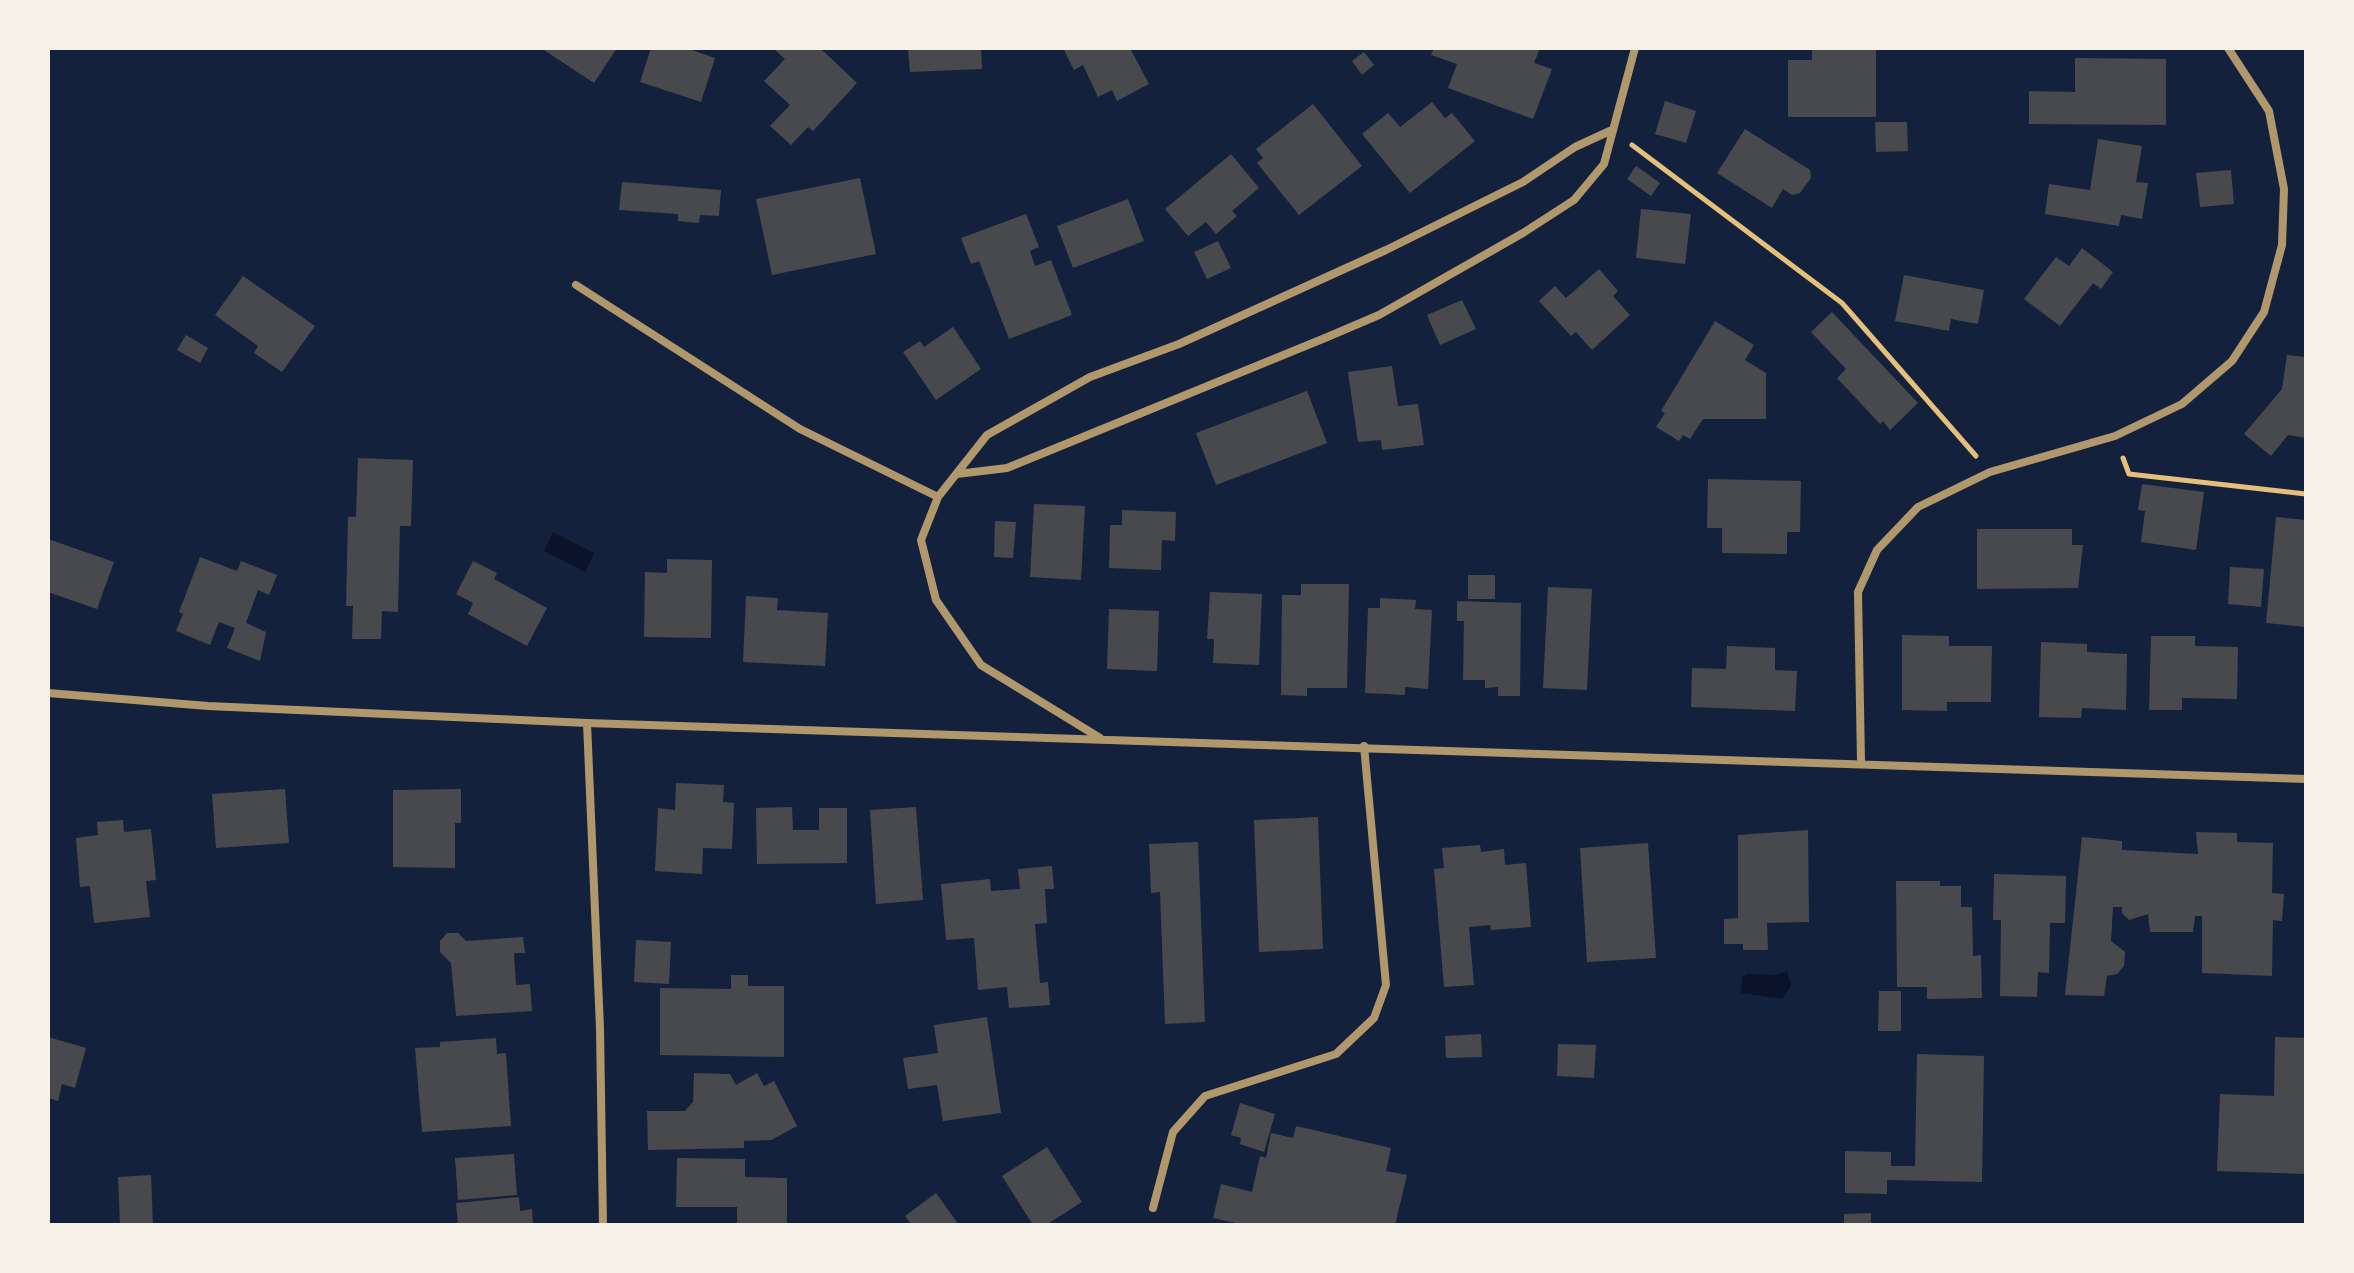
<!DOCTYPE html>
<html>
<head>
<meta charset="utf-8">
<style>
  body { margin:0 }
  #map { position:relative; width:2354px; height:1273px; overflow:hidden; background:#14213d; font-family:"Space Grotesk",sans-serif }
  canvas { display:block }
  .frame { position:absolute; inset:0; border:50px solid #f6f1e7; pointer-events:none }
</style>
</head>
<body>
<div id="map">
<canvas width="2354" height="1273"></canvas>
<div class="frame"></div>
</div>
<script>
const context = document.querySelector('canvas').getContext('2d');
context.lineJoin = 'round';
function fillPath(path, color) { context.fillStyle = color; context.fill(path, 'evenodd'); }
const toPath = rows => new Path2D(rows.map(r => 'M' + r).join(''));
function strokePath(path, color, width, dash) { context.strokeStyle = color; context.lineWidth = width; context.lineCap = dash ? 'butt' : 'round'; context.setLineDash(dash || []); context.stroke(path); }
const water = toPath([
  [553,532,594,553,585,572,544,551],
  [1787,971,1791,986,1782,999,1741,993,1742,977,1747,974,1776,975]
]);
const building = toPath([
  [541,48,617,48,594,83],
  [651,48,686,48,715,58,701,102,640,82],
  [773,48,820,48,857,83,813,131,808,127,791,145,770,126,790,105,764,81,785,59],
  [908,48,981,48,982,69,910,72],
  [1063,48,1130,48,1149,84,1117,101,1112,90,1098,97,1083,65,1074,70],
  [1434,48,1540,48,1534,63,1552,69,1533,119,1448,88,1457,64,1431,55],
  [1812,48,1876,48,1876,117,1788,117,1788,60,1812,60],
  [1364,52,1374,65,1362,75,1352,61],
  [2075,58,2166,59,2166,125,2029,124,2029,91,2075,92],
  [1665,101,1696,111,1686,143,1655,134],
  [1432,102,1445,118,1452,113,1475,141,1410,193,1362,134,1388,113,1400,127],
  [1313,104,1362,166,1299,215,1257,163,1263,158,1256,149],
  [1875,122,1907,122,1908,151,1876,152],
  [1745,129,1810,170,1811,178,1800,193,1792,195,1783,189,1772,208,1717,173],
  [2098,139,2142,146,2136,182,2148,183,2142,219,2121,215,2119,226,2045,214,2049,184,2090,190],
  [1231,154,1259,188,1232,211,1237,216,1216,234,1206,222,1188,236,1165,209],
  [1636,166,1660,183,1651,196,1627,179],
  [2231,170,2234,204,2200,207,2196,173],
  [860,178,876,254,772,275,756,199],
  [622,182,721,190,719,216,700,215,699,223,678,221,678,214,619,210],
  [1128,199,1144,241,1073,268,1057,226],
  [1641,209,1691,214,1685,264,1636,258],
  [1026,214,1039,247,1030,251,1035,266,1051,260,1072,315,1009,339,979,261,971,264,961,238],
  [1218,241,1231,268,1207,279,1194,252],
  [2082,248,2113,272,2101,289,2093,283,2060,326,2024,299,2056,257,2069,266],
  [1599,269,1618,291,1613,296,1630,315,1592,350,1576,332,1571,336,1539,301,1555,286,1566,298],
  [1904,275,1984,290,1978,324,1951,319,1949,331,1895,321],
  [243,276,315,326,282,372,254,353,258,346,215,315],
  [1462,300,1476,329,1440,345,1427,315],
  [1832,312,1918,403,1890,430,1883,421,1880,424,1837,378,1846,369,1811,332],
  [1715,321,1754,345,1745,360,1766,373,1766,419,1703,419,1690,439,1683,435,1679,441,1656,427,1665,413,1661,411],
  [953,327,981,369,936,400,903,352,920,341,924,347],
  [186,335,208,348,200,363,177,350],
  [2287,355,2306,357,2306,438,2288,435,2271,456,2244,434,2282,389],
  [1392,366,1398,406,1418,404,1424,445,1382,450,1381,440,1358,442,1348,372],
  [1307,391,1327,443,1216,485,1196,433],
  [358,458,413,460,411,526,400,526,398,612,382,611,381,639,352,639,353,606,346,606,348,517,356,517],
  [1708,479,1801,481,1800,532,1787,532,1787,554,1722,553,1722,528,1707,528],
  [2142,484,2204,492,2196,550,2141,542,2145,511,2138,510],
  [1034,504,1085,506,1081,580,1030,577],
  [1122,510,1176,512,1175,541,1162,540,1161,570,1109,568,1110,525,1122,525],
  [2276,517,2306,520,2306,627,2266,623],
  [995,521,1016,522,1013,558,994,557],
  [1977,529,2072,529,2072,545,2083,545,2078,588,1977,589],
  [48,539,114,562,97,609,48,592],
  [200,557,237,571,241,561,277,575,269,595,258,590,246,623,266,632,260,661,227,648,235,628,219,622,210,645,176,631,183,614,179,612],
  [667,559,712,560,711,638,644,637,645,572,667,573],
  [473,561,497,573,494,579,547,608,527,646,468,614,473,603,456,594],
  [2230,567,2264,569,2261,607,2228,604],
  [1468,575,1495,575,1495,599,1468,599],
  [1301,584,1349,584,1347,688,1307,688,1307,696,1281,695,1282,595,1301,595],
  [1548,587,1592,589,1587,690,1543,688],
  [1210,592,1262,594,1259,665,1213,663,1214,639,1207,639],
  [746,596,778,598,777,610,828,613,825,666,743,662],
  [1380,598,1416,600,1415,609,1432,610,1428,689,1405,687,1405,695,1365,693,1368,608,1380,608],
  [1457,601,1521,603,1520,696,1498,696,1498,687,1485,688,1485,680,1463,680,1464,621,1457,621],
  [1109,609,1159,611,1157,671,1107,669],
  [1902,635,1949,636,1949,646,1992,646,1991,702,1947,702,1947,711,1902,710],
  [2151,636,2195,636,2195,646,2238,647,2237,699,2182,698,2182,710,2149,710],
  [2041,642,2087,644,2087,652,2127,654,2126,710,2082,708,2081,718,2039,717],
  [1727,646,1775,648,1775,670,1797,671,1795,711,1691,707,1692,668,1726,669],
  [676,783,724,785,723,802,734,803,732,849,703,848,702,874,655,871,658,808,675,810],
  [285,789,289,843,216,848,212,794],
  [461,789,461,823,455,823,455,868,393,867,393,790],
  [792,807,793,830,819,830,819,808,847,808,847,863,757,864,756,808],
  [916,807,923,900,876,904,870,810],
  [1318,817,1323,949,1259,952,1254,820],
  [123,820,124,832,151,829,156,880,146,881,150,917,94,923,90,886,80,887,76,838,98,835,97,822],
  [1808,830,1809,922,1767,923,1768,950,1743,950,1743,944,1724,944,1724,919,1738,918,1738,835],
  [2196,832,2237,833,2237,842,2273,843,2272,893,2284,894,2282,921,2273,920,2272,976,2202,973,2202,916,2195,916,2193,932,2150,932,2148,914,2129,920,2122,913,2122,907,2113,907,2111,941,2125,952,2124,966,2117,974,2107,976,2104,996,2065,995,2082,837,2122,841,2122,850,2198,854],
  [1198,842,1205,1022,1165,1024,1160,892,1151,893,1149,844],
  [1648,843,1656,958,1587,962,1580,848],
  [1480,845,1481,852,1504,849,1505,865,1526,863,1531,927,1491,930,1490,925,1469,927,1474,985,1444,987,1434,869,1444,868,1442,848],
  [1052,866,1054,889,1045,889,1047,923,1035,924,1040,983,1048,982,1050,1005,1009,1008,1007,987,978,990,974,938,946,940,941,884,990,879,991,891,1020,889,1018,869],
  [1994,874,2066,876,2065,923,2050,923,2049,973,2038,972,2037,997,2000,996,2001,920,1993,920],
  [1896,881,1940,881,1940,886,1961,886,1961,907,1972,907,1973,956,1981,955,1982,998,1927,999,1927,987,1897,987],
  [447,933,458,933,466,941,523,937,525,953,514,953,516,985,530,984,532,1011,456,1016,451,963,440,952,440,941],
  [636,940,671,942,669,984,634,982],
  [731,975,748,975,748,986,784,986,784,1057,660,1055,660,988,731,989],
  [1879,991,1901,991,1901,1031,1878,1031],
  [987,1017,1001,1113,943,1121,937,1085,908,1089,903,1058,938,1053,934,1025],
  [1481,1034,1482,1057,1446,1058,1445,1036],
  [48,1037,86,1048,75,1088,62,1084,58,1101,48,1098],
  [2275,1037,2306,1038,2306,1174,2217,1171,2220,1094,2274,1096],
  [496,1038,497,1054,506,1053,511,1126,422,1132,415,1048,440,1047,440,1042],
  [1558,1044,1596,1045,1594,1078,1557,1076],
  [1917,1054,1984,1056,1982,1182,1887,1180,1887,1194,1845,1193,1845,1151,1891,1152,1891,1166,1915,1166],
  [694,1073,730,1074,736,1085,757,1073,764,1086,774,1081,797,1126,771,1140,744,1141,744,1148,648,1150,647,1111,685,1111,693,1102],
  [1240,1103,1275,1114,1264,1152,1240,1144,1241,1138,1231,1135],
  [1296,1126,1391,1148,1386,1171,1407,1175,1395,1225,1245,1225,1213,1218,1221,1184,1252,1192,1260,1156,1266,1158,1271,1133,1293,1138],
  [1047,1147,1082,1202,1046,1225,1033,1225,1002,1176],
  [514,1154,517,1195,458,1200,455,1158],
  [677,1158,745,1159,745,1177,787,1178,787,1225,737,1225,737,1207,676,1207],
  [151,1175,153,1225,120,1225,118,1177],
  [936,1193,959,1225,912,1225,905,1216],
  [519,1197,520,1211,532,1209,533,1225,458,1225,456,1203],
  [1871,1213,1871,1225,1844,1225,1844,1214]
]);
const path = toPath([
  [1632,145,1842,303,1976,456],
  [2123,458,2129,474,2306,494]
]);
const minor = toPath([
  [576,285,800,429,938,497],
  [957,474,1007,468,1325,338,1379,315,1523,233,1574,200,1604,164,1635,48],
  [48,693,208,706,587,723,2306,779],
  [587,723,600,1028,603,1225],
  [1100,738,981,665,936,600,921,540,938,497,987,435,1090,377,1179,344,1386,250,1523,182,1575,147,1612,130],
  [1861,762,1858,592,1877,550,1918,507,1990,472,2115,436,2182,404,2232,361,2264,312,2282,245,2284,189,2269,111,2228,48],
  [1153,1208,1173,1132,1205,1096,1336,1054,1374,1018,1386,985,1364,746]
]);
fillPath(water, '#0b132b');
fillPath(building, '#48494c');
strokePath(path, '#e5c07b', 5);
strokePath(minor, '#b1986c', 8);
</script>
</body>
</html>
